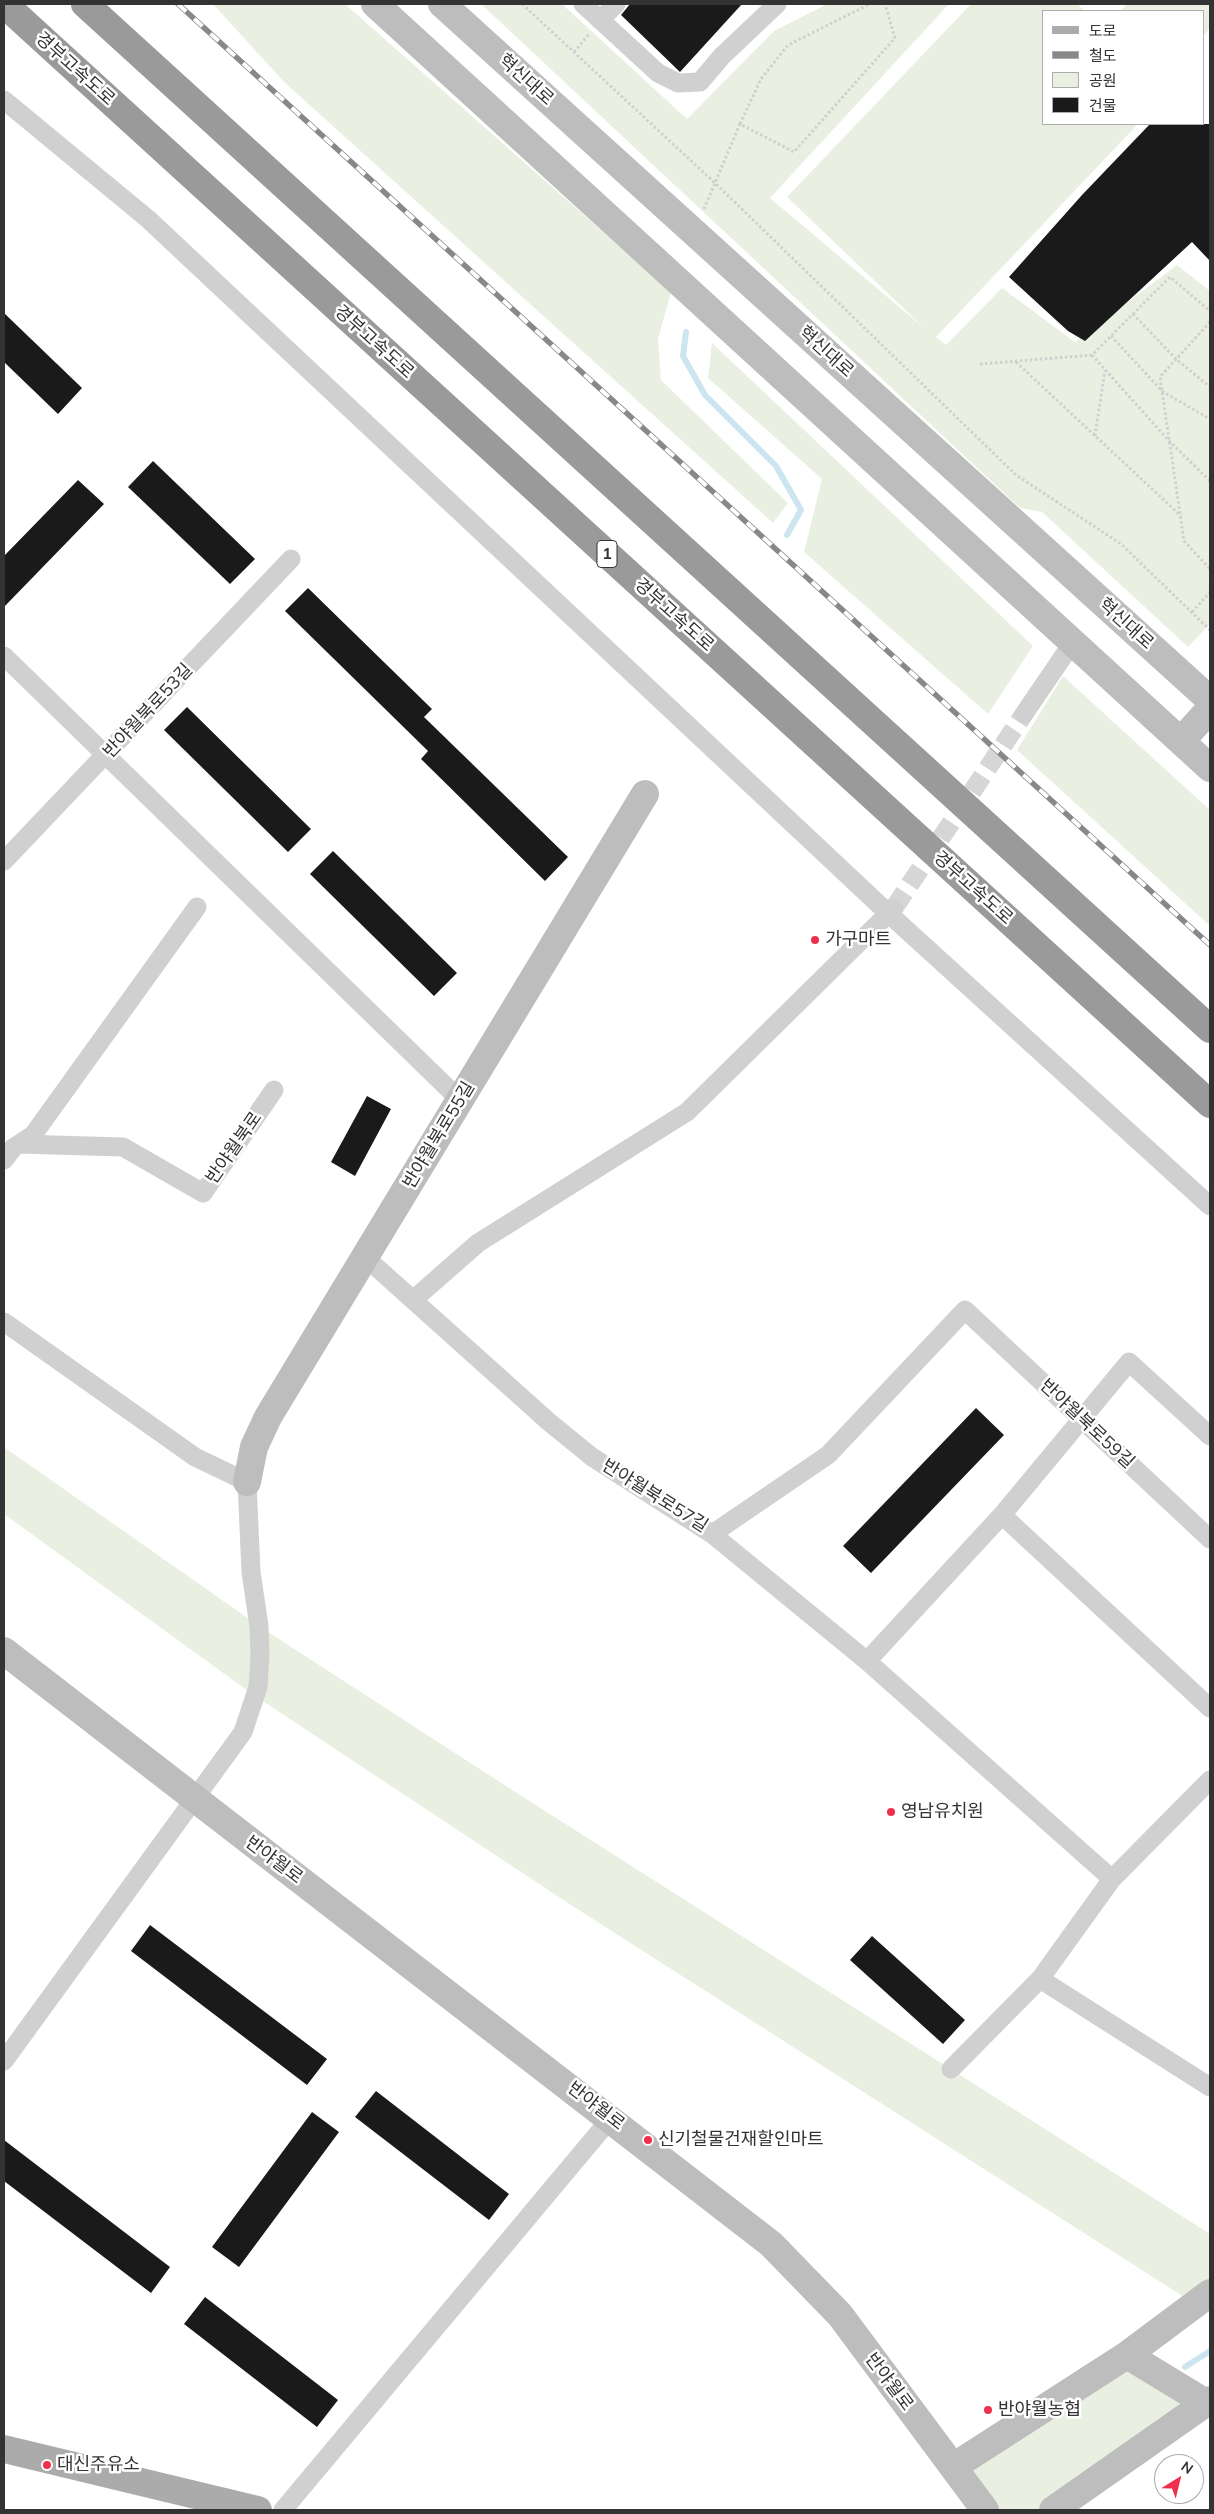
<!DOCTYPE html>
<html>
<head>
<meta charset="utf-8">
<style>
  body { margin:0 }
  #map { position:relative; width:1214px; height:2514px; overflow:hidden; background:#fff; font-family:Mulish,"Noto Sans KR",sans-serif }
  canvas { display:block }
  .frame { position:absolute; inset:0; border:5px solid #333; pointer-events:none }
  .legend { position:absolute; left:1042px; top:10px; width:162px; height:115px; box-sizing:border-box; background:#fff; border:1px solid #adadad; margin:0; padding:6px 9px; list-style:none; font-size:15px; color:#333 }
  .legend li { display:flex; align-items:center; gap:10px; height:25px }
  .legend b { width:25px; border:1px solid #adadad }
  .north { position:absolute; left:1154px; top:2454px; width:50px; height:50px; box-sizing:border-box; background:#fff; border:1px solid #adadad; border-radius:50%; rotate:36deg; font-size:14px; font-weight:700; line-height:20px; text-align:center; color:#333 }
  .north::after { content:''; display:block; margin:auto; width:18px; height:22px; background:#f02f4c; clip-path:polygon(50% 0,100% 100%,50% 72%,0 100%) }
</style>
</head>
<body>
<div id="map">
<canvas width="1214" height="2514"></canvas>
<div class="frame"></div>
<ul class="legend">
<li><b style="height:6px;background:#ababab"></b>도로</li>
<li><b style="height:6px;background:#888"></b>철도</li>
<li><b style="height:14px;background:#eaf0e1"></b>공원</li>
<li><b style="height:14px;background:#1a1a1a"></b>건물</li>
</ul>
<div class="north">N</div>
</div>
<script>
const context = document.querySelector('canvas').getContext('2d');
context.lineJoin = 'round';
function fillPath(path, color) { context.fillStyle = color; context.fill(path, 'evenodd'); }
const toPath = rows => new Path2D(rows.map(r => 'M' + r).join(''));
function strokePath(path, color, width, dash) { context.strokeStyle = color; context.lineWidth = width; context.lineCap = dash ? 'butt' : 'round'; context.setLineDash(dash || []); context.stroke(path); }
function drawText(font, color, halo, rows, align = 'center') {
  context.font = font + ' Mulish,"Noto Sans KR",sans-serif'; context.lineWidth = 5; context.setLineDash([]); context.textBaseline = 'middle'; context.strokeStyle = halo; context.fillStyle = color; for (const [text, x, y, turn = 0] of rows) {
    context.save(); context.translate(x, y); context.rotate((+turn || 0) * Math.PI / 180); context.textAlign = isNaN(turn) ? turn : align; if (halo) context.strokeText(text, 0, 0); context.fillText(text, 0, 0); context.restore();
  }
}
const green = toPath([
  [213,4,345,4,671,292,658,339,661,380,788,503,773,523,284,82],
  [481,4,562,4,687,119,774,31,827,4,949,4,770,198,923,327,787,197,971,4,1077,4,1085,11,1043,11,1043,124,1138,124,936,337,946,345,1002,288,1075,342,1177,265,1210,291,1210,624,1188,647,1042,512,1020,508],
  [1127,4,1210,4,1210,28,1203,36,1203,11,1120,11],
  [712,343,1033,646,988,714,804,552,822,479,708,378],
  [1063,676,1210,810,1210,926,1017,750],
  [4,1447,259,1626,509,1788,1210,2234,1210,2293,1195,2304,571,1905,255,1696,4,1514],
  [1127,2355,1206,2403,1053,2510,985,2510,953,2467]
]);
const stream = toPath([
  [686,332,683,356,705,395,776,466,801,510,787,535],
  [1185,2367,1210,2351]
]);
const building = toPath([
  [630,4,742,4,680,72,621,15],
  [1150,124,1210,124,1210,261,1192,242,1085,341,1068,331,1009,277,1082,195],
  [4,313,82,388,58,414,4,362],
  [153,461,255,559,230,584,128,487],
  [78,480,104,504,4,607,4,556],
  [308,588,432,709,424,717,568,857,545,881,421,759,428,751,285,611],
  [187,707,311,829,288,852,164,730],
  [333,851,457,973,434,996,310,874],
  [367,1096,391,1109,355,1176,331,1162],
  [976,1408,1004,1435,871,1573,843,1546],
  [150,1925,327,2059,307,2085,131,1951],
  [872,1936,965,2020,943,2044,850,1960],
  [376,2091,509,2194,489,2220,355,2117],
  [312,2112,339,2132,239,2267,212,2247],
  [4,2140,170,2267,151,2293,4,2181],
  [205,2297,338,2400,317,2427,184,2324]
]);
const streetTunnel = toPath([
  [894,908,1024,714]
]);
const path = toPath([
  [522,4,715,183,1016,475,1121,544,1210,630],
  [574,52,589,34],
  [740,124,761,79,788,45,870,4],
  [704,209,740,124,794,152,895,38,885,4],
  [1133,314,1176,359,1210,387],
  [1210,322,1160,377,1184,541,1210,569],
  [1111,336,1163,392,1210,419],
  [1092,355,1170,442,1210,481],
  [1016,362,1181,516],
  [980,364,1092,355,1170,277,1210,311],
  [1095,436,1105,370],
  [1192,612,1210,592]
]);
const street = toPath([
  [583,4,658,73,678,83,700,82,722,56,777,4],
  [600,20,616,4],
  [4,100,148,219,888,913,1210,1206],
  [4,656,460,1100],
  [1024,714,1073,642],
  [4,861,291,559],
  [19,1144,123,1147,203,1193,274,1090],
  [4,1160,13,1148,33,1135,197,907],
  [365,1257,549,1422,592,1457,712,1534,828,1455,965,1310,1210,1539],
  [413,1300,478,1243,687,1112,894,908],
  [4,1322,195,1457,247,1482,251,1572,259,1626,260,1655,258,1687,243,1732,4,2061],
  [1002,1515,1129,1362,1210,1436],
  [712,1534,867,1661,1112,1879,1040,1979,951,2069],
  [867,1661,1002,1515,1210,1708],
  [1112,1879,1210,1780],
  [1040,1979,1210,2087],
  [283,2510,611,2118]
]);
const secondary = toPath([
  [375,4,1210,768],
  [442,4,1210,700],
  [1181,741,1210,709],
  [247,1482,254,1447,268,1417,645,794],
  [4,1651,771,2244,840,2315,985,2510],
  [1127,2355,1206,2403],
  [953,2467,1127,2355,1210,2293],
  [1053,2510,1210,2400]
]);
const primary = toPath([
  [4,2449,258,2510]
]);
const highway = toPath([
  [4,4,1210,1104],
  [85,4,1210,1029]
]);
const rail = toPath([
  [178,4,1210,945]
]);
const markers = [
  [815,940,5,"#f02f4c"],
  [891,1812,5,"#f02f4c"],
  [648,2140,5,"#f02f4c"],
  [988,2410,5,"#f02f4c"],
  [47,2465,5,"#f02f4c"]
];
const shields = [
  [607,554,20]
];
const shieldNames = [
  ["1",607,554]
];
const streetNames = [
  ["경부고속도로",75,69,42],
  ["혁신대로",526,80,42],
  ["경부고속도로",374,342,42],
  ["혁신대로",826,352,42],
  ["경부고속도로",674,615,42],
  ["혁신대로",1126,624,42],
  ["반야월북로53길",148,711,-47],
  ["경부고속도로",973,888,42],
  ["반야월북로55길",439,1135,-59],
  ["반야월북로",234,1148,-55],
  ["반야월북로59길",1087,1424,43],
  ["반야월북로57길",655,1496,32],
  ["반야월로",274,1860,37],
  ["반야월로",596,2106,38],
  ["반야월로",889,2382,53]
];
const poiNames = [
  ["가구마트",825,940],
  ["영남유치원",901,1812],
  ["신기철물건재할인마트",658,2140],
  ["반야월농협",998,2410],
  ["대신주유소",57,2465]
];
fillPath(green, '#eaf0e1');
strokePath(stream, '#cde5f0', 6);
fillPath(building, '#1a1a1a');
strokePath(streetTunnel, '#d6d6d6', 19, [19, 9]);
strokePath(path, '#d0d0d0', 3, [2.5, 2.5]);
strokePath(street, '#d0d0d0', 19);
strokePath(secondary, '#bdbdbd', 28);
strokePath(primary, '#ababab', 28);
strokePath(highway, '#9a9a9a', 28);
strokePath(rail, '#888', 5.5);
strokePath(rail, '#fff', 4, [11]);
for (const [x, y, r, color] of markers) { const dot = new Path2D(); dot.arc(x, y, r, 0, 2 * Math.PI); context.fillStyle = color; context.fill(dot); strokePath(dot, '#fff', 2); }
for (const [x, y, w] of shields) { const box = new Path2D(); box.roundRect(x - w / 2, y - 13.5, w, 27, 4); context.fillStyle = '#fff'; context.fill(box); strokePath(box, '#333', 1); }
drawText('bold 16px', '#333', null, shieldNames);
drawText('18px', '#333', '#fff', streetNames);
drawText('18px', '#333', '#fff', poiNames, 'left');
</script>
</body>
</html>
